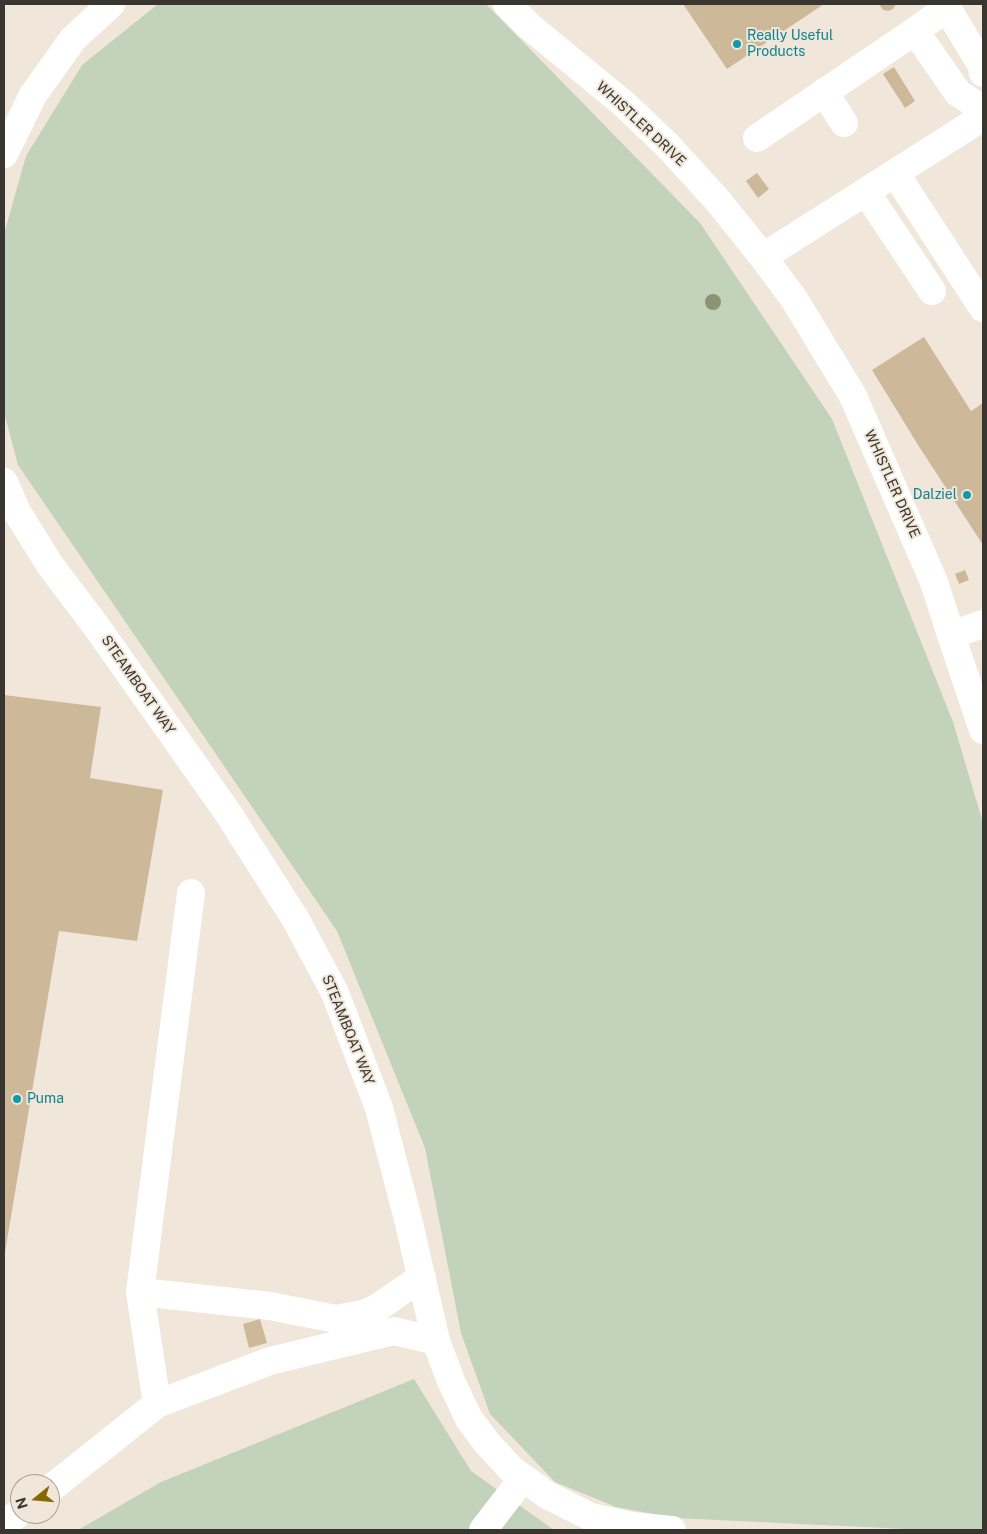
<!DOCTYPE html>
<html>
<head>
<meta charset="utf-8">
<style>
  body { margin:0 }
  #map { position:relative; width:987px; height:1534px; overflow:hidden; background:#f0e7da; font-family:"Public Sans",sans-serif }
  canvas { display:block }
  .frame { position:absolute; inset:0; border:5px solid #393631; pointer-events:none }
  .north { position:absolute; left:10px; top:1474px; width:50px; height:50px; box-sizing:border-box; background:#f0e7da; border:1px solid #a7a096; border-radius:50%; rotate:253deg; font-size:14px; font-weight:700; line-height:20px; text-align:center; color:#393631 }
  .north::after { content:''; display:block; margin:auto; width:18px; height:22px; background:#886805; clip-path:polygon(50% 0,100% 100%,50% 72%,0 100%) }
</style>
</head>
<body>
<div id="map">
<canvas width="987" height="1534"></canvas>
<div class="frame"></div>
<div class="north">N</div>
</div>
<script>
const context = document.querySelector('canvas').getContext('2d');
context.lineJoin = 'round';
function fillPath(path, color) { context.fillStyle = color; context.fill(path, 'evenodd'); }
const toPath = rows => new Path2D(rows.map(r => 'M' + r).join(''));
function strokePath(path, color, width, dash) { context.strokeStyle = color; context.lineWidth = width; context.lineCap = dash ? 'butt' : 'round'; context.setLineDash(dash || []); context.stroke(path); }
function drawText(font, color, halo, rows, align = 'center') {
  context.font = font + ' "Public Sans",sans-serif'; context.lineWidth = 4; context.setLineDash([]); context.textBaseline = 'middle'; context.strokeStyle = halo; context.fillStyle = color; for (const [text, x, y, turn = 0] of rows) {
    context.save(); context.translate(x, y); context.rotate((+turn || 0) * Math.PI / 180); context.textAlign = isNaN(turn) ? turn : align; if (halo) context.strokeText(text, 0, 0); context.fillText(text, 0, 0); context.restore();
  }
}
const green = toPath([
  [158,4,486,4,700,223,832,419,953,722,983,823,983,1530,927,1530,675,1518,616,1507,555,1482,490,1414,461,1333,425,1148,337,931,18,465,4,412,4,234,26,156,82,65],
  [414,1379,471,1471,554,1530,78,1530,161,1482]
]);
const building = toPath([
  [683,4,824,4,727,69],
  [879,4,896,4,893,9,889,11,883,10],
  [894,67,915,101,905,108,883,74],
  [757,173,769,189,758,198,746,181],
  [924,337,971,411,983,403,983,545,918,445,872,370],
  [965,570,969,580,959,584,955,574],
  [4,695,101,707,90,778,163,790,137,941,59,931,5,1252],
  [260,1319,267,1343,249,1348,243,1324]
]);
const minor = toPath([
  [947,8,982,66,983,73],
  [915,31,958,93,983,109],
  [824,92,844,123],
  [757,138,915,31,947,8,948,4],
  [4,154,33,95,73,39,111,4],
  [895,173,983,308],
  [866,192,932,291],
  [763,257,983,117],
  [4,482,17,512,50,565,96,626,228,813,296,920,335,993,379,1108,408,1219,436,1341,451,1381,469,1419,487,1443,511,1469,547,1495,591,1517,631,1526,672,1530],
  [951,635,983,624],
  [140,1292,270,1306,336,1319,363,1314,377,1308,422,1277],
  [157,1404,140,1292,191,893],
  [50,1489,157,1404,270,1361,394,1331,436,1341],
  [4,1525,20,1512],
  [483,1530,523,1478]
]);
const major = toPath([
  [507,4,529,26,624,104,668,146,719,202,763,257,794,299,853,396,934,582,951,635,983,730]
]);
const trees = [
  [713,302]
];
const markers = [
  [737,44,5,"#0f9aa8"],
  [967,495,5,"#0f9aa8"],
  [17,1099,5,"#0f9aa8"]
];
const cultureNames = [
  ["Really Useful",747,36],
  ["Products",747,52],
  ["Dalziel",957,495,"right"],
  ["Puma",27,1099]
];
const streetNames = [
  ["WHISTLER DRIVE",641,124,43],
  ["WHISTLER DRIVE",892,484,66],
  ["STEAMBOAT WAY",138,685,55],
  ["STEAMBOAT WAY",348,1030,68]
];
fillPath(green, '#c3d2ba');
fillPath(building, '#cdb999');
strokePath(minor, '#fff', 28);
strokePath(major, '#fff', 28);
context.fillStyle = '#8a9475';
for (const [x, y] of trees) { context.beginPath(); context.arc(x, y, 8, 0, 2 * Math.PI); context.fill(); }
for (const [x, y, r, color] of markers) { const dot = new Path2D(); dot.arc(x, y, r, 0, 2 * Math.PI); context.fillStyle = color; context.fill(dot); strokePath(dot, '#f0e7da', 2); }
drawText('14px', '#0d838f', '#f0e7da', cultureNames, 'left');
drawText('14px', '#393631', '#f0e7da', streetNames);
</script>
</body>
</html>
